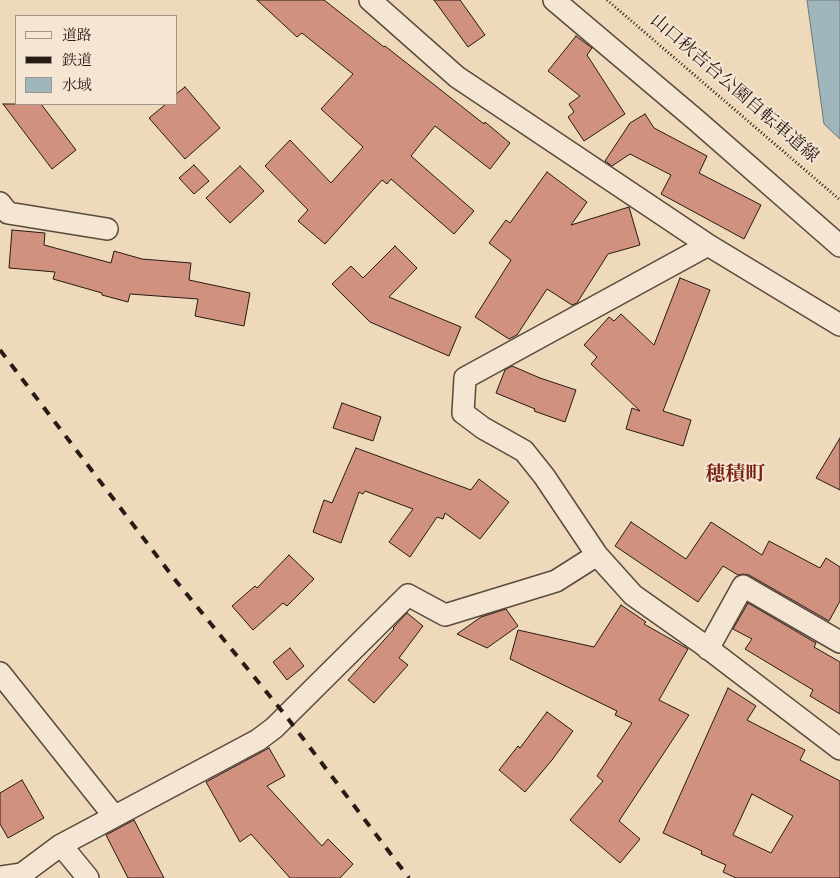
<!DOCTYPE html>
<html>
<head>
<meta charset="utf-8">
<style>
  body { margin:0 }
  #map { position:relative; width:840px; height:878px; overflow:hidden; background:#eed9bb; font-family:"Sorts Mill Goudy","Noto Serif JP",serif }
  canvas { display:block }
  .legend { position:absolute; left:15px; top:15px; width:162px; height:90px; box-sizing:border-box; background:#f4e6d3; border:1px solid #a29487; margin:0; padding:6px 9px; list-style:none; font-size:15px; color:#281a15 }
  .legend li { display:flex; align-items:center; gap:10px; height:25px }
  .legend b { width:25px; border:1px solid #a29487 }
</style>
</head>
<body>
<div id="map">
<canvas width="840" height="878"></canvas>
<ul class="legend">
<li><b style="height:6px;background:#f4e6d3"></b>道路</li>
<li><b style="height:6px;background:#281a15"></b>鉄道</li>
<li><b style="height:14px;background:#9fb7bc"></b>水域</li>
</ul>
</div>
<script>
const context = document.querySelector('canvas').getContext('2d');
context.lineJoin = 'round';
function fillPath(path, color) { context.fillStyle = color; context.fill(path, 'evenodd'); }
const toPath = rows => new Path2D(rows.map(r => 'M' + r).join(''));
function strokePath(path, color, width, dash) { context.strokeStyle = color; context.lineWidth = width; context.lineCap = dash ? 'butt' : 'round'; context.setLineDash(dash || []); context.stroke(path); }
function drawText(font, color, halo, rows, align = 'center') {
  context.font = font + ' "Sorts Mill Goudy","Noto Serif JP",serif'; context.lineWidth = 4; context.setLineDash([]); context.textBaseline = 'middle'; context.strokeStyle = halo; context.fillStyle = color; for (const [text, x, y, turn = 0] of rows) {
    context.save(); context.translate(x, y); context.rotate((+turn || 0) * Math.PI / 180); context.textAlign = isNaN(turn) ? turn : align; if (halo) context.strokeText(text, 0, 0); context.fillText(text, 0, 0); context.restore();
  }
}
const water = toPath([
  [807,0,840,0,840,139,824,124,807,0]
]);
const building = toPath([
  [257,0,324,0,384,47,385,46,484,124,485,122,510,143,490,169,435,126,411,156,474,211,454,234,391,179,387,184,382,180,325,244,298,221,308,210,265,166,290,140,331,183,363,147,321,109,353,74,302,33,297,37,257,0],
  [434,0,460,0,485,35,468,47,434,0],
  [576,36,592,48,587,55,625,114,584,141,568,117,574,112,569,104,580,96,548,71,576,36],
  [185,87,220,128,185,159,149,118,166,104,176,104,176,94,185,87],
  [3,104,41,104,76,150,52,169,3,104],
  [645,114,654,128,707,156,699,173,761,205,744,239,661,194,671,175,630,154,612,166,605,161,630,123,645,114],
  [194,165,209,181,194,194,179,178,194,165],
  [240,166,264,191,230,223,206,198,240,166],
  [547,172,587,202,571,225,629,207,640,245,608,254,577,303,572,305,547,289,517,335,509,339,475,317,511,260,489,243,506,220,510,223,547,172],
  [12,230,45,233,44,245,111,263,114,251,142,259,191,263,189,280,250,293,244,326,195,316,198,299,130,294,128,302,102,295,102,293,53,279,55,272,9,268,12,230],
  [395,246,417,268,389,297,461,327,449,356,370,322,332,284,351,266,363,278,395,246],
  [680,278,710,290,663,411,691,420,683,446,626,429,632,408,640,411,591,364,597,357,584,345,609,317,614,321,621,314,654,345,680,278],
  [512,366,540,378,576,390,565,422,534,411,535,409,496,393,505,370,512,366],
  [342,403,381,417,373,441,333,428,342,403],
  [840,438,840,490,816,478,840,438],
  [356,448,471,490,479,479,509,502,480,539,445,513,443,519,437,517,410,557,389,542,413,509,365,491,363,494,359,492,341,543,313,532,324,500,332,503,356,448],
  [631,522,686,559,711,522,762,555,769,541,820,568,826,558,840,567,840,601,829,621,749,575,743,574,738,575,723,566,698,602,615,546,631,522],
  [289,555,314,579,287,606,283,603,253,630,232,606,255,586,257,588,289,555],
  [748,603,816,643,814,647,840,662,840,714,810,696,813,690,745,649,752,639,733,629,748,603],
  [621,605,646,622,644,624,688,649,659,700,689,715,619,821,640,839,620,863,570,820,603,781,597,776,632,723,615,715,617,711,510,659,518,630,594,647,621,605],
  [506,609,518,626,487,648,457,634,481,617,506,609],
  [407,613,423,626,399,658,408,665,374,703,348,680,394,629,393,628,407,613],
  [290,648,304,666,287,680,273,662,290,648],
  [728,688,756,706,747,720,805,750,800,760,840,781,840,878,736,878,723,872,726,865,701,854,702,851,663,833,728,688],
  [752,794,793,816,771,853,733,835,752,794],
  [547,712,573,731,552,760,525,792,499,770,518,746,520,748,547,712],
  [269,748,285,776,267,786,322,846,328,839,353,864,340,878,290,878,251,834,240,842,206,782,269,748],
  [22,780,44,818,8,838,0,824,0,793,22,780],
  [134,820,164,878,128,878,106,835,134,820]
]);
const path = toPath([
  [607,0,840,200]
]);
const street = toPath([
  [370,0,457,77,708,245,840,325],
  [554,0,696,120,840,246],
  [0,203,8,213,107,229],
  [708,245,465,378,463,413,483,428,524,451,544,476,597,555,633,595,701,643,840,749],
  [708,649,743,586,840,642],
  [0,673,114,816],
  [61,845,88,878],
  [0,877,22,874,61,845,258,740,274,728,408,595,445,615,556,581,597,555]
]);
const rail = toPath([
  [0,350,176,581,286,716,409,878]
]);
const streetNames = [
  ["山口秋吉台公園自転車道線",733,90,41]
];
const quarterNames = [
  ["穂積町",735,477]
];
fillPath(water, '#9fb7bc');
strokePath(water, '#6f7879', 1);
fillPath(building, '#d0917e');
strokePath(building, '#281a15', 1);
strokePath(street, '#5a4a3e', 24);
strokePath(path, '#281a15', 3, [1, 2.5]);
strokePath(street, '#f4e6d3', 21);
strokePath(rail, '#281a15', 4, [9, 9]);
drawText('18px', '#281a15', '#f4e6d3', streetNames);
drawText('bold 20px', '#7a1f14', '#f4e6d3', quarterNames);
</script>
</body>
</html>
